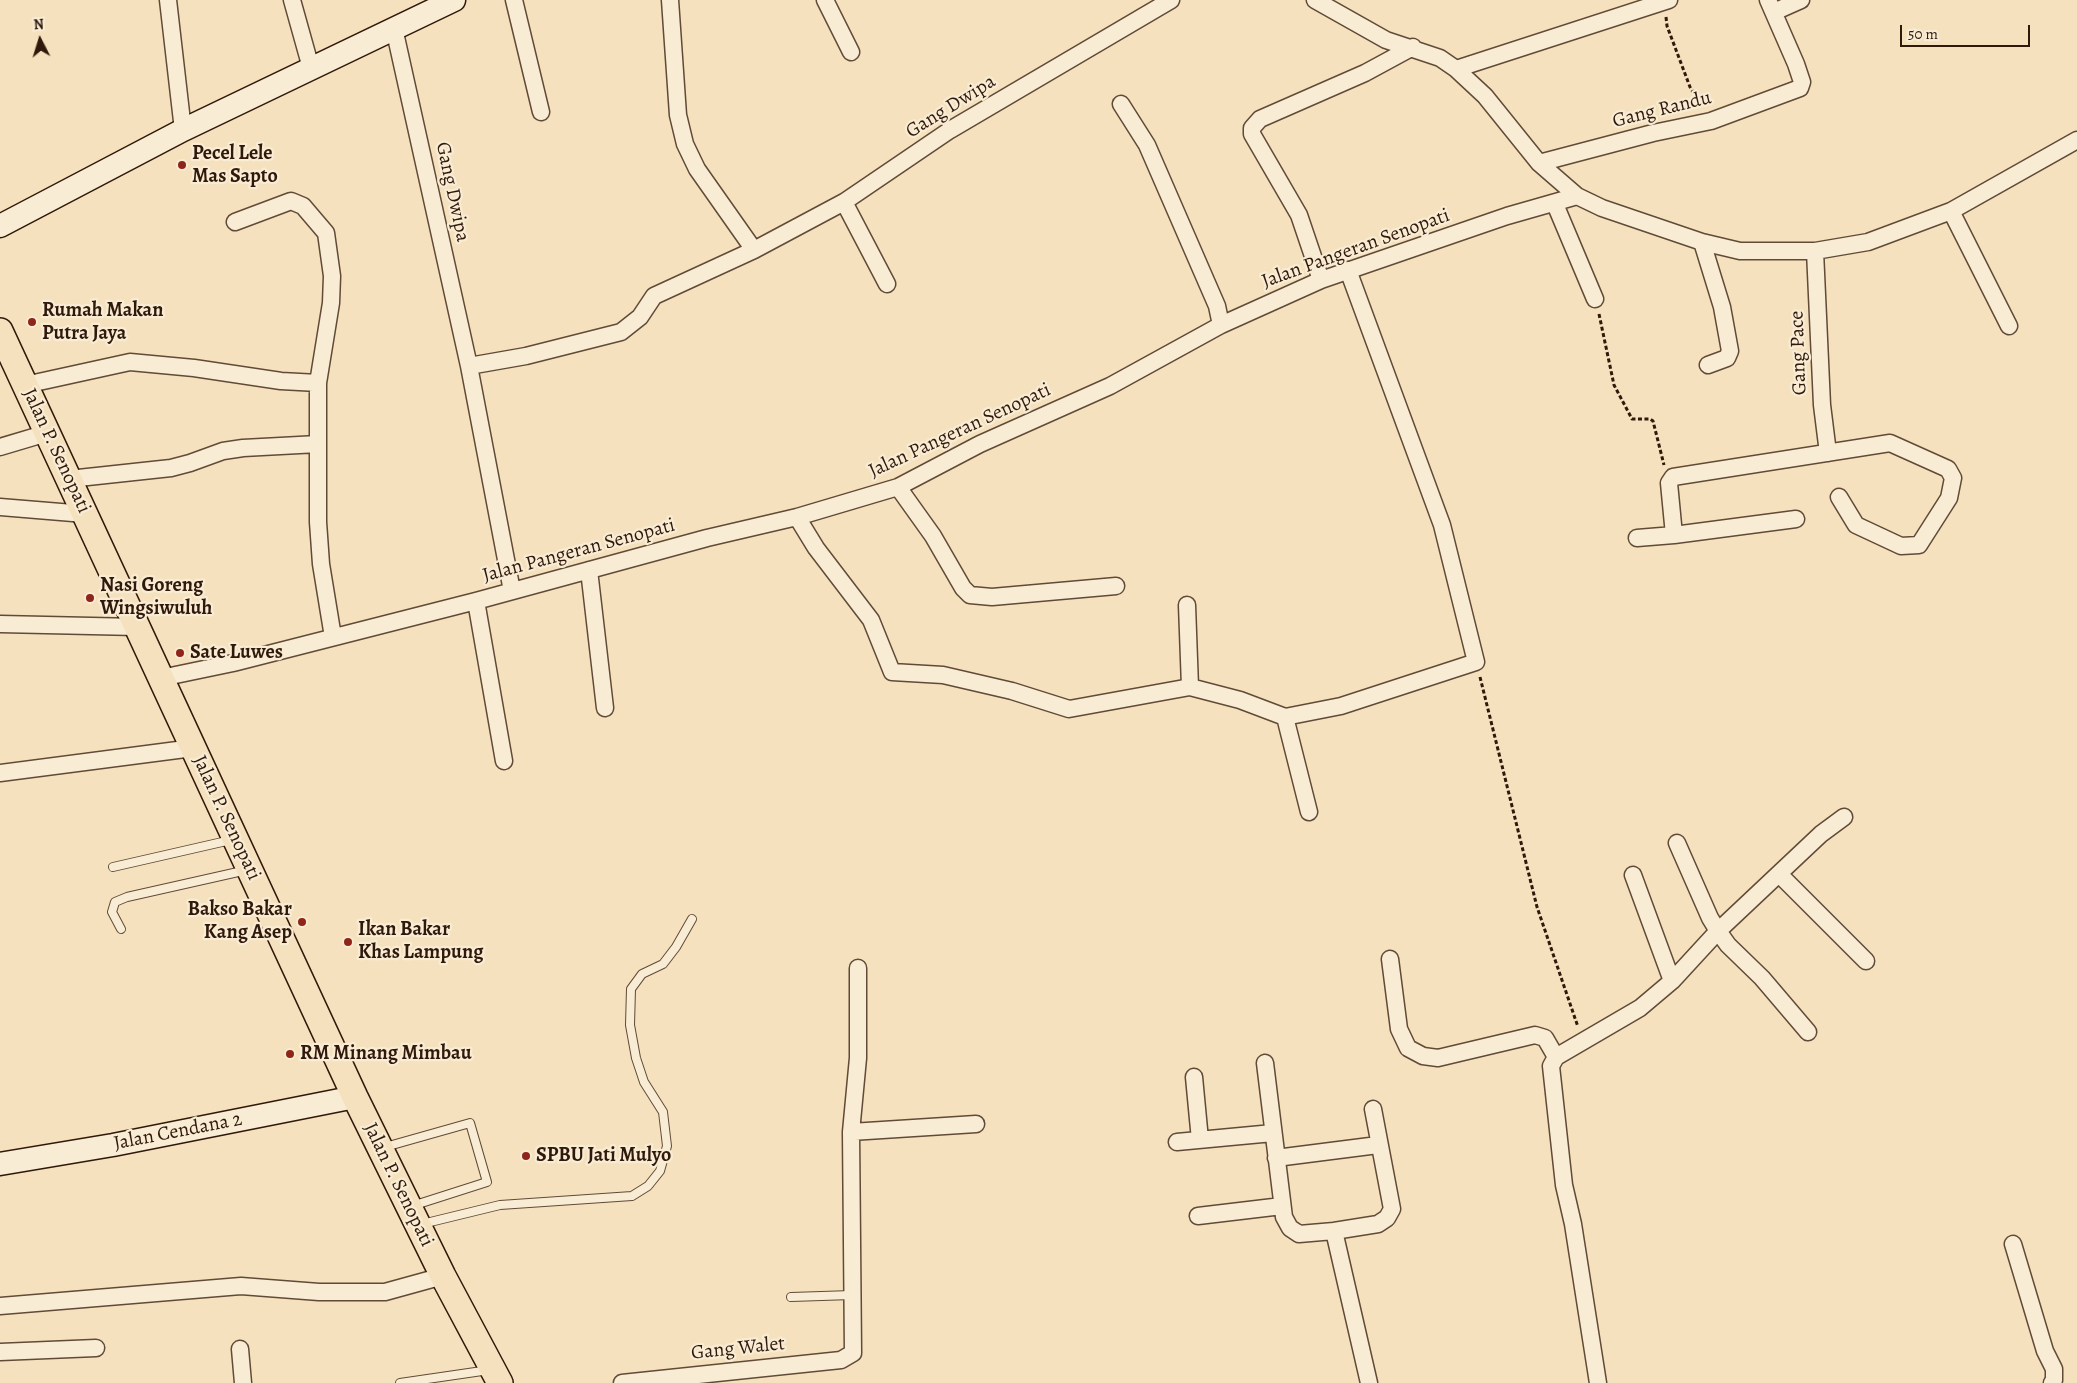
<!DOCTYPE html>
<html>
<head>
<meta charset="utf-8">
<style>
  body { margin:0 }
  #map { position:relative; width:2077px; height:1383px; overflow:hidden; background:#f5e1bd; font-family:Alegreya,serif }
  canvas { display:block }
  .north { position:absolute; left:15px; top:15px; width:50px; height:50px; -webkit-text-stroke:4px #f8ecd4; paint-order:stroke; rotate:355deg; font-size:14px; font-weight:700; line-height:20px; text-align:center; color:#30180a }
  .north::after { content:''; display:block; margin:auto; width:18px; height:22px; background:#30180a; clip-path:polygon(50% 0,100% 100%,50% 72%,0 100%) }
  .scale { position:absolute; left:1900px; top:25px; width:130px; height:22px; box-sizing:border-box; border:2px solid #30180a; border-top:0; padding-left:6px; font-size:15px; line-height:18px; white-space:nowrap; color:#30180a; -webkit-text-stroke:4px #f8ecd4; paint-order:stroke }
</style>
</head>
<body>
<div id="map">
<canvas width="2077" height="1383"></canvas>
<div class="north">N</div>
<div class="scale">50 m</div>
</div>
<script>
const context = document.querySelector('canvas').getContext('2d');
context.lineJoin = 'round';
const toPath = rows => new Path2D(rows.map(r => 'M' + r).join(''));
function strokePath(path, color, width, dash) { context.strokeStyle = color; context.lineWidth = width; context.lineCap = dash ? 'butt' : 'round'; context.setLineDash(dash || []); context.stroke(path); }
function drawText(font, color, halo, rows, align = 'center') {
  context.font = font + ' Alegreya,serif'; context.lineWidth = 4.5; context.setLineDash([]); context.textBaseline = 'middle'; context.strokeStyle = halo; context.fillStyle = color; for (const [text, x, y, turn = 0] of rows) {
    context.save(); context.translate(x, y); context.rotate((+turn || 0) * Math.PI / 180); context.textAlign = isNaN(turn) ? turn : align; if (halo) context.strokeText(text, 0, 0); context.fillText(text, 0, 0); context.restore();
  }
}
const path = toPath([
  [1666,17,1667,26,1690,87,1701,106],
  [1599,314,1614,385,1632,419,1650,419,1653,421,1664,465],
  [1480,677,1537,907,1578,1027]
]);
const lane = toPath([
  [113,867,231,840],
  [121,929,112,912,115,902,127,897,247,870],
  [385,1147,470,1123,487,1182,412,1206],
  [422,1224,500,1205,632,1196,648,1186,660,1171,667,1146,663,1112,644,1082,636,1058,630,1025,631,989,642,974,663,964,676,947,692,919],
  [791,1297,852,1295],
  [400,1383,489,1370]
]);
const street = toPath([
  [168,0,183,130],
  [292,0,311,68],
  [514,0,541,112],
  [670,0,678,115,685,144,697,169,754,250],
  [825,0,851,52],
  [1315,0,1386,40,1440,58,1456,69,1485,96,1539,163,1577,196,1602,208,1702,242,1740,251,1815,251,1868,242,1951,211,2077,140],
  [1774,12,1801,0],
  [394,28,469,366,512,591],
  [1456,69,1669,0],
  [1121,104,1147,145,1217,306,1221,325],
  [1539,163,1653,133,1711,121,1800,88,1802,82,1796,64,1768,0],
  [844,202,887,284],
  [1555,204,1595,299],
  [1951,211,2009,326],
  [235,222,291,201,303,206,326,233,332,276,331,303,318,383,318,522,321,564,333,637],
  [1702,242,1722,307,1730,351,1727,358,1708,365],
  [1815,251,1822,405,1828,453],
  [1321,280,1299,215,1252,134,1252,128,1260,119,1365,73,1413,47],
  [469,366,526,356,621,332,640,317,654,296,754,250,844,202,950,130,1171,0],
  [25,385,130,362,194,368,281,381,318,383],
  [0,447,47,433],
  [69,479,171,468,190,463,223,451,243,448,318,444],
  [898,487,933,536,963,588,970,595,992,597,1116,586],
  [0,507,85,514],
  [797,517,816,548,871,620,892,672,943,675,1012,691,1069,709,1190,687,1187,605],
  [1674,535,1796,519],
  [1637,538,1674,535,1669,483,1673,477,1890,443,1948,469,1953,478,1949,498,1919,545,1901,546,1856,525,1839,497],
  [589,570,605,708],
  [476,601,504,761],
  [0,624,137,627],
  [161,678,233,663,476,601,707,538,797,517,898,487,980,444,1110,386,1221,325,1321,280,1507,216,1577,196],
  [1190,687,1240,700,1285,717,1309,812],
  [1285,717,1341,706,1476,662,1442,525,1348,270],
  [0,773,193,748],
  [1779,874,1866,961],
  [1633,875,1672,981],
  [1390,959,1399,1029,1408,1048,1423,1056,1438,1058,1535,1035,1545,1038,1556,1057],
  [1808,1032,1762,978,1728,945,1718,931,1821,834,1844,817],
  [1265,1063,1284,1217,1290,1228,1299,1234,1334,1231,1369,1383],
  [1194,1077,1200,1140],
  [851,1132,976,1124],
  [1177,1142,1273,1133],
  [1276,1158,1378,1145],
  [1198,1216,1282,1206],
  [1334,1231,1378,1224,1387,1218,1392,1209,1373,1109],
  [2013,1244,2045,1351,2054,1369,2054,1380,2052,1383],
  [0,1306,241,1286,319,1292,385,1292,443,1276],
  [240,1349,243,1383],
  [0,1352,96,1348],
  [622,1383,841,1360,853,1353,851,1132,858,1058,858,968],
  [1598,1383,1573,1224,1564,1185,1551,1066,1556,1057,1640,1008,1672,981,1718,931,1710,918,1677,843]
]);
const secondary = toPath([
  [0,226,183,130,454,0],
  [0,1164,113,1145,355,1097]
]);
const primary = toPath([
  [0,331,355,1097,443,1276,500,1383]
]);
const markers = [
  [182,165,5,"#8f2418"],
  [32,322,5,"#8f2418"],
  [90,598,5,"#8f2418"],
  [180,653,5,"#8f2418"],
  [302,922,5,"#8f2418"],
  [348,942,5,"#8f2418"],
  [290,1054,5,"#8f2418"],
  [526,1156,5,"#8f2418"]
];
const streetNames = [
  ["Gang Dwipa",951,107,-32],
  ["Gang Randu",1662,110,-14],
  ["Gang Dwipa",452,192,78],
  ["Jalan Pangeran Senopati",1356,249,-20],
  ["Gang Pace",1799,353,-92],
  ["Jalan Pangeran Senopati",960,431,-25],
  ["Jalan P. Senopati",56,451,65],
  ["Jalan Pangeran Senopati",579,551,-15],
  ["Jalan P. Senopati",226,818,65],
  ["Jalan Cendana 2",178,1132,-11],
  ["Jalan P. Senopati",398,1185,64],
  ["Gang Walet",738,1349,-6]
];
const poiNames = [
  ["Pecel Lele",192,154],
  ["Mas Sapto",192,177],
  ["Rumah Makan",42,311],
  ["Putra Jaya",42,334],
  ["Nasi Goreng",100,586],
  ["Wingsiwuluh",100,609],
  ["Sate Luwes",190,653],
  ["Bakso Bakar",292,910,"right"],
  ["Kang Asep",292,933,"right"],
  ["Ikan Bakar",358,930],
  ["Khas Lampung",358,953],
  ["RM Minang Mimbau",300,1054],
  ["SPBU Jati Mulyo",536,1156]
];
strokePath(lane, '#614a37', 10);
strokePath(street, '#614a37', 19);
strokePath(secondary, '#30180a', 25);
strokePath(primary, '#30180a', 28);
strokePath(path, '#30180a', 3, [4, 2.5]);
strokePath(lane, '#f8ecd4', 8);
strokePath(street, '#f8ecd4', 16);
strokePath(secondary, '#f8ecd4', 22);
strokePath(primary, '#f5e1bd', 25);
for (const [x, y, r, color] of markers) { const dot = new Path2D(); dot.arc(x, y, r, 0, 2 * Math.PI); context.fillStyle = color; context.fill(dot); strokePath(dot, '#f8ecd4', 2); }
drawText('20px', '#30180a', '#f8ecd4', streetNames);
drawText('bold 20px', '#30180a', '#f8ecd4', poiNames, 'left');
</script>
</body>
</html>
